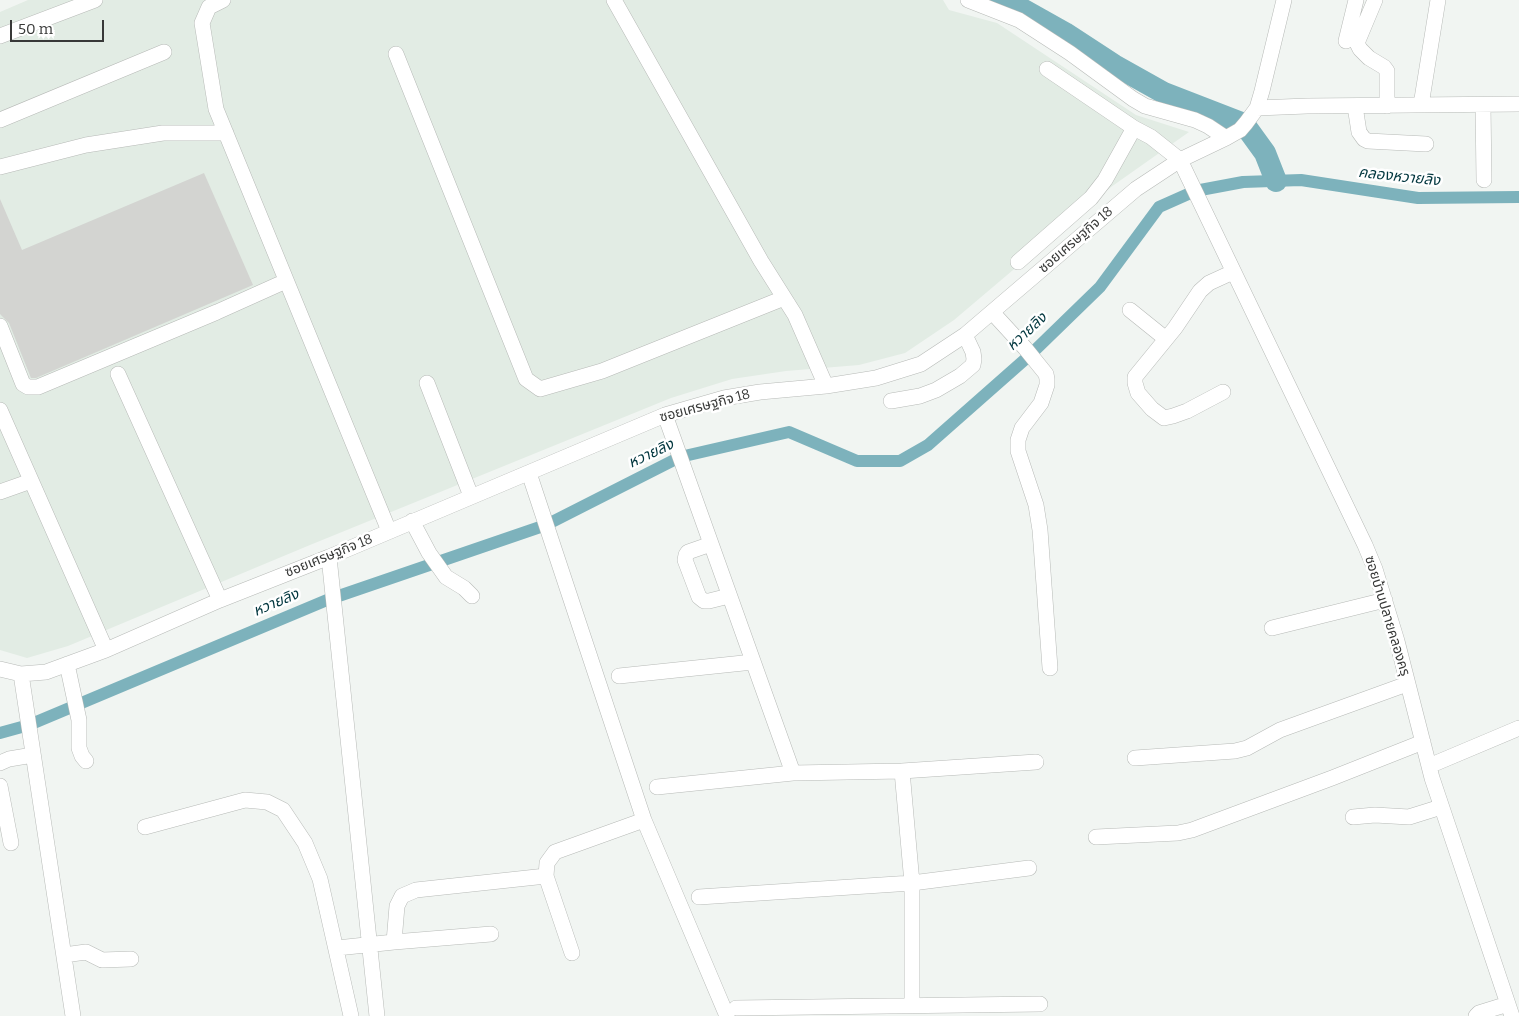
<!DOCTYPE html>
<html>
<head>
<meta charset="utf-8">
<style>
  body { margin:0 }
  #map { position:relative; width:1519px; height:1016px; overflow:hidden; background:#f1f5f2; font-family:Bitter,serif }
  canvas { display:block }
  .scale { position:absolute; left:10px; top:20px; width:94px; height:22px; box-sizing:border-box; border:2px solid #383938; border-top:0; padding-left:6px; font-size:15px; line-height:18px; white-space:nowrap; color:#383938; -webkit-text-stroke:4px #fff; paint-order:stroke }
</style>
</head>
<body>
<div id="map">
<canvas width="1519" height="1016"></canvas>
<div class="scale">50 m</div>
</div>
<script>
const context = document.querySelector('canvas').getContext('2d');
context.lineJoin = 'round';
function fillPath(path, color) { context.fillStyle = color; context.fill(path, 'evenodd'); }
const toPath = rows => new Path2D(rows.map(r => 'M' + r).join(''));
function strokePath(path, color, width, dash) { context.strokeStyle = color; context.lineWidth = width; context.lineCap = dash ? 'butt' : 'round'; context.setLineDash(dash || []); context.stroke(path); }
function drawText(font, color, halo, rows, align = 'center') {
  context.font = font + ' Bitter,"Noto Sans Thai",serif'; context.lineWidth = 5; context.setLineDash([]); context.textBaseline = 'middle'; context.strokeStyle = halo; context.fillStyle = color; for (const [text, x, y, turn = 0] of rows) {
    context.save(); context.translate(x, y); context.rotate((+turn || 0) * Math.PI / 180); context.textAlign = isNaN(turn) ? turn : align; if (halo) context.strokeText(text, 0, 0); context.fillText(text, 0, 0); context.restore();
  }
}
const built = toPath([
  [28,0,943,0,949,10,997,23,1136,115,1189,132,1111,187,954,320,905,353,859,365,786,371,732,379,671,398,310,545,68,646,27,658,0,650,0,12]
]);
const canal = toPath([
  [0,733,29,725,327,600,546,525,680,457,789,432,857,461,900,461,928,445,1030,355,1100,287,1159,207,1195,191,1243,182,1301,180,1418,198,1519,197]
]);
const river = toPath([
  [991,0,1022,9,1065,33,1114,65,1164,93,1244,124,1265,153,1276,181]
]);
const building = toPath([
  [204,173,253,285,36,378,31,378,9,323,0,314,0,199,22,250]
]);
const minor = toPath([
  [223,0,209,7,202,23,216,109,389,531],
  [614,0,761,261,795,315,826,386],
  [968,0,1019,20,1070,53,1133,99,1145,106,1195,120,1208,126,1226,138],
  [1375,0,1357,43,1360,49,1369,58,1384,67,1387,71,1387,106],
  [0,36,95,0],
  [1346,41,1356,0],
  [396,54,526,379,540,389,602,371,784,298],
  [1047,69,1134,128,1151,137,1180,160,1365,545,1375,569,1397,641,1432,778,1512,1016],
  [1421,105,1438,0],
  [1483,105,1484,180],
  [1355,106,1359,132,1364,139,1368,141,1426,144],
  [1257,108,1307,106,1519,104],
  [0,120,164,52],
  [0,167,86,145,163,133,226,133],
  [1018,262,1091,198,1105,180,1134,128],
  [1130,310,1166,339],
  [992,312,1025,348,1046,374,1047,379,1047,385,1041,403,1022,428,1018,440,1018,451,1036,505,1040,530,1050,668],
  [0,326,23,384,28,387,38,387,217,312,286,281],
  [118,374,220,600],
  [427,383,471,496],
  [1223,392,1187,411,1173,416,1164,418,1152,409,1138,393,1135,383,1135,377,1175,328,1200,291,1209,283,1233,272],
  [891,401,920,396,936,390,960,376,973,365,974,359,973,352,965,335],
  [0,410,106,650],
  [665,415,793,773],
  [529,473,644,820,727,1016],
  [0,492,31,481],
  [412,521,429,553,446,577,464,588,472,596],
  [711,544,688,552,686,555,685,560,699,597,704,601,709,601,729,596],
  [329,557,377,1016],
  [1272,628,1385,600],
  [67,664,79,720,79,748,82,756,86,761],
  [0,669,21,674,46,672,106,650,220,600,329,557,665,415,724,398,760,392,826,386,876,378,921,364,965,335,1136,189,1180,160,1226,138,1240,130,1246,123,1257,108,1262,91,1284,0],
  [21,674,73,1016],
  [619,676,753,662],
  [1135,758,1235,751,1247,748,1280,730,1407,684],
  [0,763,9,759,33,755],
  [1429,766,1519,728],
  [902,771,912,883,912,1005],
  [0,786,11,843],
  [657,787,793,773,902,771,1036,762],
  [1353,817,1375,815,1409,817,1441,807],
  [145,827,245,800,267,802,283,810,305,843,320,879,351,1016],
  [1096,837,1178,833,1192,830,1332,778,1423,742],
  [546,876,547,863,555,852,644,820],
  [699,897,912,883,1029,868],
  [394,942,491,934],
  [337,948,394,942,397,906,402,896,416,890,546,876,572,953],
  [64,955,86,952,102,960,131,959],
  [736,1008,1040,1004],
  [1476,1016,1479,1013,1508,1004]
]);
const streetNames = [
  ["ซอยเศรษฐกิจ 18",1076,240,-41],
  ["ซอยเศรษฐกิจ 18",705,406,-15],
  ["ซอยเศรษฐกิจ 18",329,556,-22],
  ["ซอยบ้านปลายคลองครุ",1387,616,73]
];
const waterNames = [
  ["คลองหวายลิง",1399,177,6],
  ["หวายลิง",1027,332,-43],
  ["หวายลิง",651,454,-25],
  ["หวายลิง",276,603,-23]
];
fillPath(built, '#e2ece4');
strokePath(canal, '#7db2bc', 12);
strokePath(river, '#7db2bc', 22);
fillPath(building, '#d3d4d1');
strokePath(minor, '#b7bab7', 16);
strokePath(minor, '#fff', 15);
drawText('14px', '#383938', '#fff', streetNames);
drawText('italic 15px', '#01363e', '#fff', waterNames);
</script>
</body>
</html>
